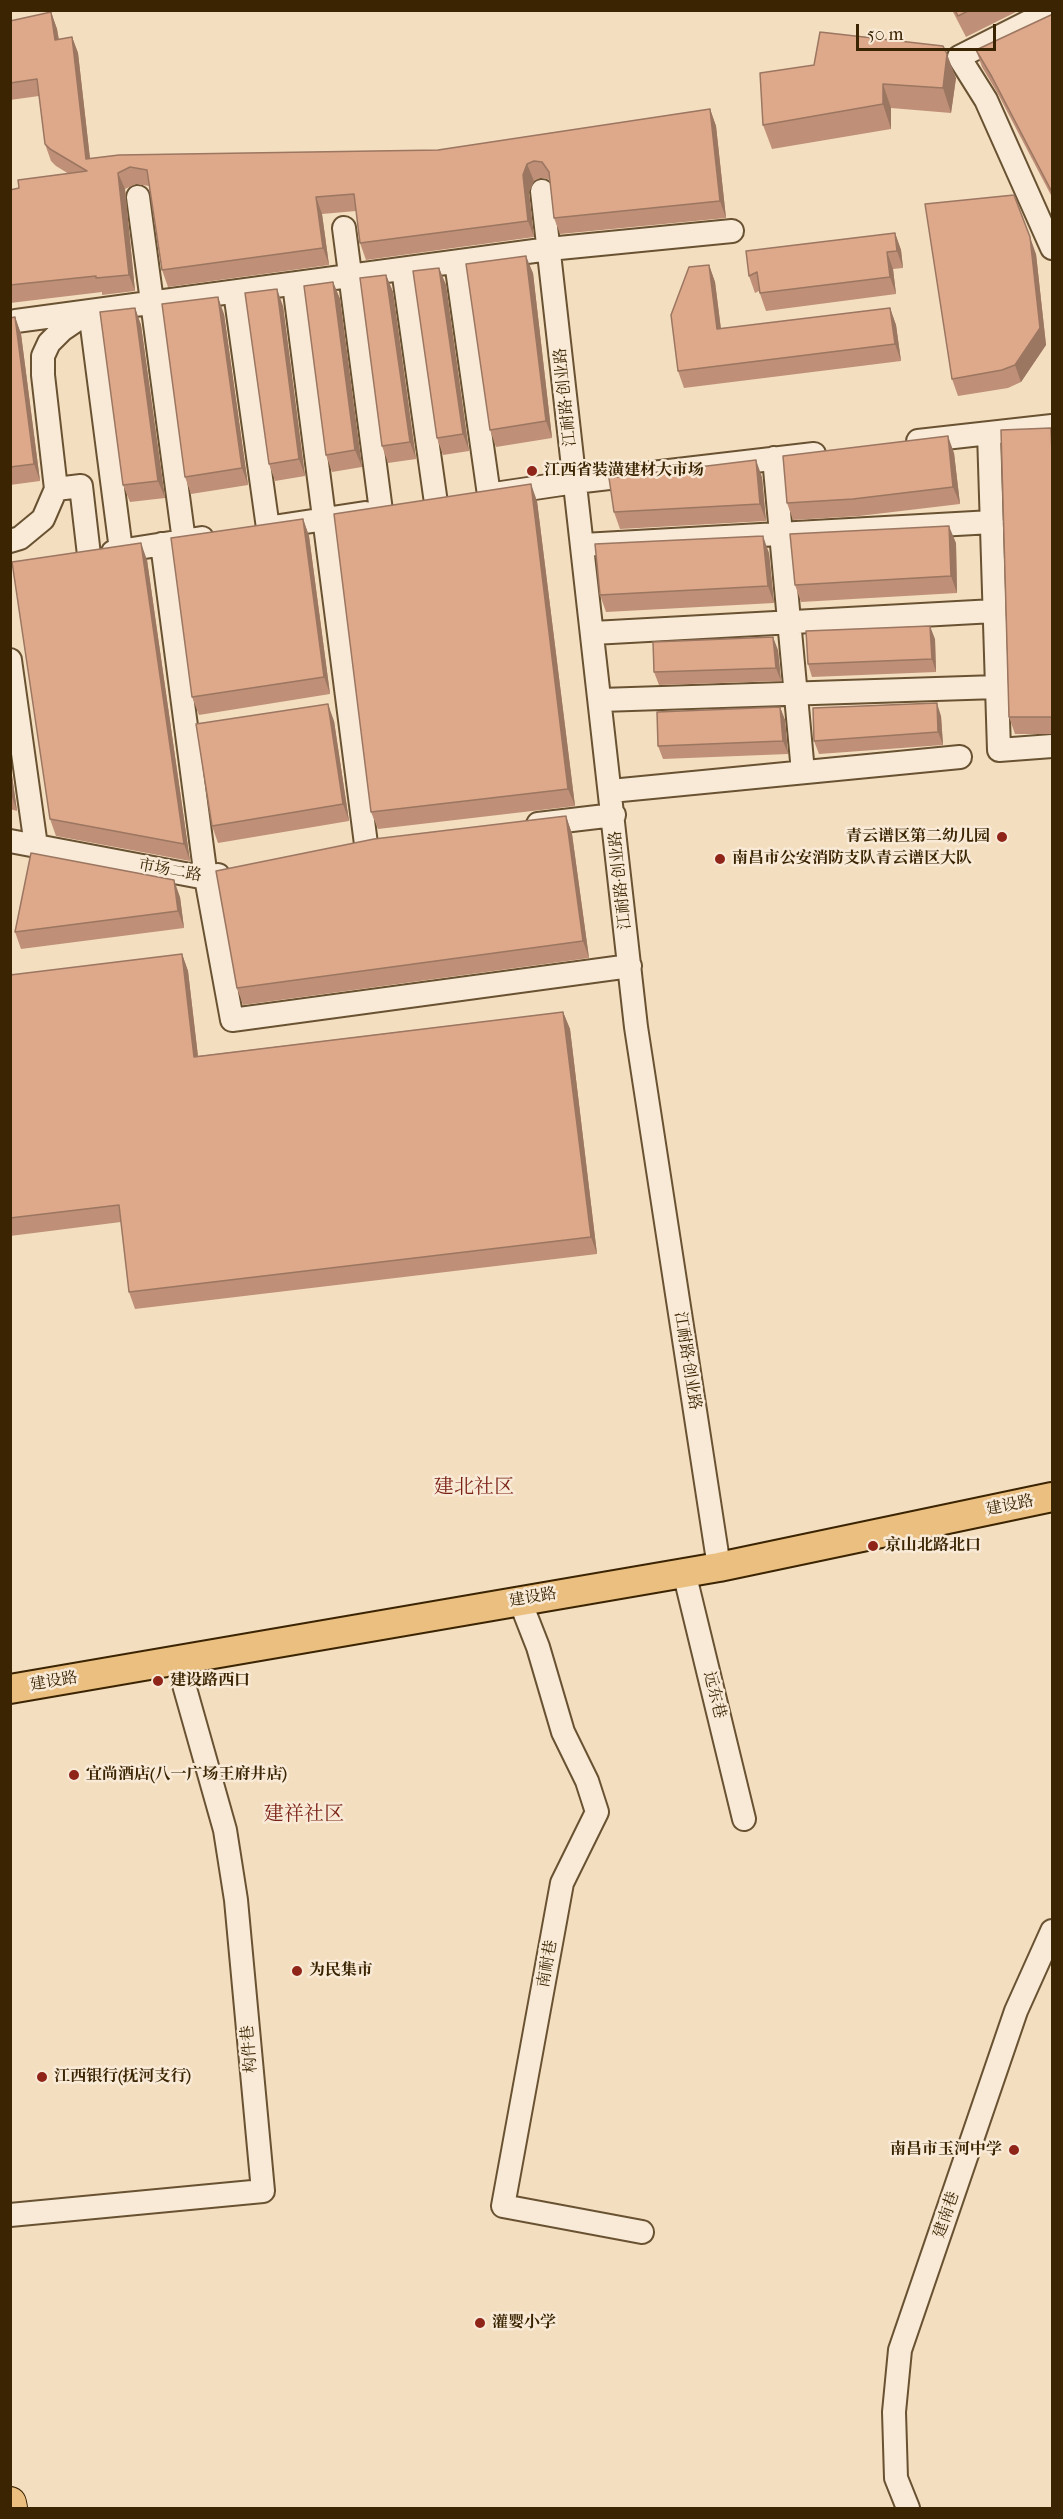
<!DOCTYPE html>
<html>
<head>
<meta charset="utf-8">
<style>
  body { margin:0 }
  #map { position:relative; width:1063px; height:2519px; overflow:hidden; background:#f4dec0; font-family:"IM FELL French Canon",serif }
  canvas { display:block }
  .frame { position:absolute; inset:0; border:12px solid #3b2402; pointer-events:none }
  .scale { position:absolute; left:856px; top:24px; width:140px; height:27px; box-sizing:border-box; border:3px solid #3b2402; border-top:0; padding-left:8px; font-size:18px; line-height:21px; white-space:nowrap; color:#3b2402; -webkit-text-stroke:4px #f8ead6; paint-order:stroke }
</style>
</head>
<body>
<div id="map">
<canvas width="1063" height="2519"></canvas>
<div class="frame"></div>
<div class="scale">50 m</div>
</div>
<script>
const context = document.querySelector('canvas').getContext('2d');
context.lineJoin = 'round';
const toPath = rows => new Path2D(rows.map(r => 'M' + r).join(''));
function strokePath(path, color, width, dash) { context.strokeStyle = color; context.lineWidth = width; context.lineCap = dash ? 'butt' : 'round'; context.setLineDash(dash || []); context.stroke(path); }
function fillPath(path, color) { context.fillStyle = color; context.fill(path, 'evenodd'); }
function drawText(font, color, halo, rows, align = 'center') {
  context.font = font + ' "IM FELL French Canon","Noto Serif SC",serif'; context.lineWidth = 5; context.setLineDash([]); context.textBaseline = 'middle'; context.strokeStyle = halo; context.fillStyle = color; for (const [text, x, y, turn = 0] of rows) {
    context.save(); context.translate(x, y); context.rotate((+turn || 0) * Math.PI / 180); context.textAlign = isNaN(turn) ? turn : align; if (halo) context.strokeText(text, 0, 0); context.fillText(text, 0, 0); context.restore();
  }
}
const minor = toPath([
  [1052,10,959,57,986,100,1052,248],
  [542,191,636,1027,719,1567],
  [138,197,184,541],
  [344,228,381,511],
  [456,262,489,495],
  [403,269,436,503],
  [294,284,366,844],
  [235,292,268,528],
  [16,321,549,249,732,231],
  [989,433,999,750,1052,746],
  [918,441,1052,426],
  [774,458,803,772],
  [501,493,575,482,814,454],
  [273,527,365,513],
  [10,541,20,538,43,519,56,489],
  [162,544,206,878,232,1020,630,966],
  [583,545,992,522],
  [113,552,202,538],
  [89,555,81,486,56,489,43,375,43,356,49,343,62,330,90,311,121,550],
  [593,633,994,611],
  [10,660,36,846],
  [601,700,997,687],
  [611,791,960,757],
  [538,824,614,815],
  [10,841,206,878,218,875],
  [684,1572,744,1819],
  [520,1601,538,1647,563,1732,587,1781,597,1812,562,1883,503,2206,642,2232],
  [10,2215,263,2191,236,1900,225,1830,177,1660],
  [908,2508,896,2478,894,2412,900,2350,1016,2011,1052,1931]
]);
const major = toPath([
  [10,1689,719,1567,1052,1497]
]);
const highway = toPath([
  [10,2503,11,2508]
]);
const wall = toPath([
  [952,10,1020,10,966,37],
  [51,12,57,29,59,39,72,37,78,53,90,159,438,150,710,109,716,126,726,218,560,234,554,218,550,182,548,179,540,178,534,181,529,192,534,237,366,260,360,243,356,211,322,214,329,265,168,287,162,270,149,186,136,184,125,189,135,291,102,295,102,292,10,303,10,190,19,188,69,174,56,166,51,161,45,144,39,96,10,100,10,21],
  [1053,14,1053,199,998,94,982,67,976,50],
  [814,65,956,78,951,113,891,108,891,129,772,149,763,125],
  [895,233,901,250,903,268,893,269,896,294,766,311,759,291,755,293,749,276,746,251],
  [1036,254,1046,345,1021,382,1008,388,958,396,952,379],
  [709,265,715,282,721,329,890,308,896,325,901,361,684,388,678,371],
  [439,268,446,285,469,451,443,455,437,438],
  [533,273,552,438,496,447,490,430],
  [386,275,393,292,416,459,388,463,382,446],
  [333,282,340,299,362,467,332,472,326,455],
  [283,306,305,476,275,481,269,464],
  [135,308,141,325,165,498,130,502,123,485],
  [224,314,248,485,191,494,185,477],
  [15,317,21,334,40,481,10,485,10,318],
  [1051,428,1053,432,1053,734,1015,734,1009,717],
  [954,453,960,504,859,516,793,520,787,503],
  [762,477,766,521,620,529,614,512],
  [537,501,575,806,378,829,371,812],
  [303,519,309,536,330,694,199,715,192,697],
  [956,543,957,593,801,602,795,585],
  [769,553,774,603,606,612,600,595],
  [147,560,190,861,56,836,50,819],
  [935,639,936,672,812,677,808,664],
  [778,650,781,681,659,685,654,672],
  [780,707,785,720,788,754,663,759,658,746],
  [941,716,943,745,819,754,814,741],
  [334,721,349,821,218,843,212,826],
  [10,761,17,811,10,809],
  [566,816,572,834,589,958,243,1005,237,988],
  [180,897,184,928,21,949,15,932],
  [182,954,188,971,198,1056,563,1012,570,1029,597,1254,135,1309,129,1292,121,1222,10,1236,10,975]
]);
const shadedWall = toPath([
  [51,12,57,29,61,57,55,40],
  [72,37,78,53,92,176,86,159],
  [947,54,956,78,951,113,943,88],
  [883,84,891,108,891,129,883,104],
  [710,109,716,126,726,218,720,201],
  [527,164,534,181,529,192,534,237,528,221,523,175],
  [118,173,125,189,135,291,129,275],
  [316,197,322,214,329,265,323,248],
  [895,233,901,250,903,268,897,251],
  [1030,237,1036,254,1046,345,1021,382,1015,365],
  [887,252,893,269,896,294,890,277],
  [526,256,533,273,552,438,546,421],
  [709,265,715,282,723,346,717,329],
  [439,268,446,285,469,451,463,434],
  [386,275,393,292,416,459,410,442],
  [333,282,340,299,362,467,355,450],
  [277,289,283,306,305,476,299,459],
  [218,297,224,314,248,485,242,468],
  [135,308,141,325,165,498,158,481],
  [890,308,896,325,901,361,895,344],
  [15,317,21,334,40,481,34,464],
  [1051,428,1053,432,1053,479],
  [948,436,954,453,960,504,953,487],
  [756,460,762,477,766,521,760,504],
  [531,484,537,501,575,806,568,789],
  [303,519,309,536,330,694,324,677],
  [949,526,956,543,957,593,951,576],
  [763,536,769,553,774,603,768,586],
  [141,543,147,560,190,861,184,844],
  [930,626,935,639,936,672,932,659],
  [773,637,778,650,781,681,776,668],
  [937,703,941,716,943,745,938,732],
  [328,704,334,721,349,821,343,804],
  [780,707,785,720,788,754,783,741],
  [10,761,17,811,11,794],
  [566,816,572,834,589,958,583,941],
  [174,880,180,897,184,928,178,911],
  [182,954,188,971,200,1074,194,1057],
  [563,1012,570,1029,597,1254,591,1237]
]);
const building = toPath([
  [955,10,970,10,958,16,955,10],
  [51,12,55,40,72,37,86,159,119,155,438,150,710,109,720,201,554,218,549,172,542,162,534,161,527,164,523,175,528,221,360,243,354,194,316,197,323,248,162,270,147,170,130,167,118,173,129,275,96,278,96,276,10,285,10,190,19,188,18,180,87,171,50,149,45,144,37,79,10,83,10,21,51,12],
  [1053,14,1053,194,992,77,976,50,1053,14],
  [820,32,943,46,947,54,943,88,883,84,883,104,763,125,760,73,814,65,820,32],
  [1014,195,1030,237,1040,328,1015,365,1002,370,952,379,925,204,1014,195],
  [895,233,897,251,887,252,890,277,760,293,757,272,749,276,746,251,895,233],
  [526,256,546,421,490,430,466,264,526,256],
  [709,265,717,329,890,308,895,344,678,371,671,315,689,267,709,265],
  [439,268,463,434,437,438,413,271,439,268],
  [386,275,410,442,382,446,360,278,386,275],
  [333,282,355,450,326,455,304,286,333,282],
  [277,289,299,459,269,464,245,293,277,289],
  [218,297,242,468,185,477,162,304,218,297],
  [135,308,158,481,123,485,100,312,135,308],
  [15,317,34,464,10,467,10,318,15,317],
  [1051,428,1053,479,1053,717,1009,717,1001,430,1051,428],
  [948,436,953,487,853,499,787,503,783,456,948,436],
  [756,460,760,504,614,512,609,478,756,460],
  [531,484,568,789,371,812,334,514,531,484],
  [303,519,324,677,192,697,171,538,303,519],
  [949,526,951,576,795,585,790,534,949,526],
  [763,536,768,586,600,595,595,544,763,536],
  [141,543,184,844,50,819,12,562,141,543],
  [930,626,932,659,808,664,806,631,930,626],
  [773,637,776,668,654,672,653,642,773,637],
  [937,703,938,732,814,741,813,708,937,703],
  [328,704,343,804,212,826,196,724,328,704],
  [780,707,783,741,658,746,657,712,780,707],
  [566,816,583,941,237,988,216,871,374,839,566,816],
  [31,853,174,880,178,911,15,932,31,853],
  [182,954,194,1057,563,1012,591,1237,129,1292,119,1205,10,1218,10,975,182,954]
]);
const markers = [
  [532,471,6,"#8f2418"],
  [1002,837,6,"#8f2418"],
  [720,859,6,"#8f2418"],
  [873,1546,6,"#8f2418"],
  [158,1681,6,"#8f2418"],
  [74,1775,6,"#8f2418"],
  [297,1971,6,"#8f2418"],
  [42,2077,6,"#8f2418"],
  [1014,2150,6,"#8f2418"],
  [480,2323,6,"#8f2418"]
];
const streetNames = [
  ["江耐路·创业路",566,397,-96],
  ["市场二路",170,871,10],
  ["江耐路·创业路",621,880,-96],
  ["江耐路·创业路",687,1361,81],
  ["建设路",1010,1506,-12],
  ["建设路",533,1598,-10],
  ["建设路",54,1682,-10],
  ["远东巷",714,1695,76],
  ["南耐巷",548,1964,-80],
  ["构件巷",250,2049,-95],
  ["建南巷",947,2215,-71]
];
const poiNames = [
  ["江西省装潢建材大市场",544,471],
  ["青云谱区第二幼儿园",990,837,"right"],
  ["南昌市公安消防支队青云谱区大队",732,859],
  ["京山北路北口",885,1546],
  ["建设路西口",170,1681],
  ["宜尚酒店(八一广场王府井店)",86,1775],
  ["为民集市",309,1971],
  ["江西银行(抚河支行)",54,2077],
  ["南昌市玉河中学",1002,2150,"right"],
  ["灌婴小学",492,2323]
];
const quarterNames = [
  ["建北社区",474,1488],
  ["建祥社区",304,1815]
];
strokePath(minor, '#695232', 26);
strokePath(major, '#3b2402', 32);
strokePath(highway, '#3b2402', 34);
strokePath(minor, '#f8ead6', 22);
strokePath(major, '#eabf80', 28);
strokePath(highway, '#eabf80', 32);
fillPath(wall, '#bf9077');
fillPath(shadedWall, '#9b7661');
fillPath(building, '#dea88a');
strokePath(building, '#9b7661', 1.5);
for (const [x, y, r, color] of markers) { const dot = new Path2D(); dot.arc(x, y, r, 0, 2 * Math.PI); context.fillStyle = color; context.fill(dot); strokePath(dot, '#f8ead6', 2); }
drawText('16px', '#3b2402', '#f8ead6', streetNames);
drawText('bold 16px', '#3b2402', '#f8ead6', poiNames, 'left');
drawText('20px', '#7a1f14', '#f8ead6', quarterNames);
</script>
</body>
</html>
